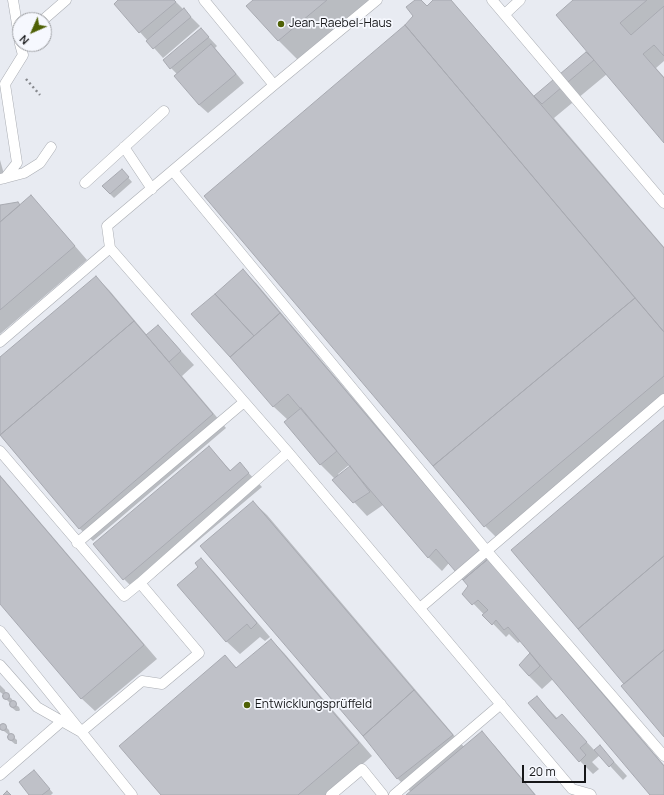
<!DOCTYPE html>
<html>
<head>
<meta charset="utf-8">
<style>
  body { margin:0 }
  #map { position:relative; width:664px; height:795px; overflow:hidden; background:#e8ebf2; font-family:Manrope,sans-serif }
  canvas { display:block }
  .north { position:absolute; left:12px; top:12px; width:40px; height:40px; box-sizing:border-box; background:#f6f8fe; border:1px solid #9c9ea2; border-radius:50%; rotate:225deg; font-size:11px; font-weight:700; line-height:16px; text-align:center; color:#161719 }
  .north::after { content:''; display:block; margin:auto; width:14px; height:18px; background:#4f6106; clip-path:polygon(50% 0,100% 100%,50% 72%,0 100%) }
  .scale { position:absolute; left:522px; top:765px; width:64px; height:18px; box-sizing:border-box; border:2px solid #161719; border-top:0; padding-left:5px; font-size:12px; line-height:14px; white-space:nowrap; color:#161719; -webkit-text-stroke:3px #f6f8fe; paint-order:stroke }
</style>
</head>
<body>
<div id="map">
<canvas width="664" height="795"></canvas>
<div class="north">N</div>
<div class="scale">20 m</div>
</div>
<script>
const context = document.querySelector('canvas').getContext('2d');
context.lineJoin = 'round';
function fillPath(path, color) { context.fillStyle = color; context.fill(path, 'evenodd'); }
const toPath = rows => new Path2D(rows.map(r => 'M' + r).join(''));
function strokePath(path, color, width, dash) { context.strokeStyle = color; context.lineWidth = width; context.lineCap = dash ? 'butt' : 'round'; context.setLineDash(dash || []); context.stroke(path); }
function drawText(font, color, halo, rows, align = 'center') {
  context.font = font + ' Manrope,sans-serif'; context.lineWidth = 3.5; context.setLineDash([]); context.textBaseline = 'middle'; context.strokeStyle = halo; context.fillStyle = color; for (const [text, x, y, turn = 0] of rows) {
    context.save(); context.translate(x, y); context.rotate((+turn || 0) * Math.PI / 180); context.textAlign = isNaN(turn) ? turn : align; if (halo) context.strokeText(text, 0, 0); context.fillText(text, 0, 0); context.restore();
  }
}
const shadow = toPath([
  [120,0,174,0,200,26,163,58,115,4],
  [255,0,377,0,301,63,279,41,248,6],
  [416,0,419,0,427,7,435,0,451,0,535,97,588,52,574,0,664,0,664,61,656,68,664,77,664,142,607,74,554,118,664,247,664,400,498,539,485,526,406,26,415,16],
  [201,29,217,46,215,48,244,83,208,113,199,105,177,74,164,61],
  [0,160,4,174,0,175],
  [126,175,132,182,114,198,110,194],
  [31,197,44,210,87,260,0,334,0,206,20,206],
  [243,270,256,283,664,765,664,795,651,795,553,679,542,689,529,676,520,665,531,653,521,641,518,643,509,634,506,637,464,594,470,586,449,563,442,571,429,558,383,505,367,516,354,502,335,479,321,465,286,422,288,420,274,407,193,314],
  [349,465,351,467,339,476,338,474],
  [96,277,109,290,147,335,158,326,194,365,182,376,226,428,93,541,79,528,0,435,0,358],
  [209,447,231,471,240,464,262,487,137,592,124,579],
  [0,475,157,659,95,711,81,698,0,603],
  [253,502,267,515,464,747,482,733,495,746,536,795,408,795,411,792,398,779,363,735],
  [201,559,214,572,270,637,265,641,260,637,240,654,226,641],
  [271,640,284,653,372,756,327,795,163,795,225,657,237,668],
  [0,685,5,690,6,694,12,699,13,703,19,707,20,710,19,711,16,711,11,707,11,704,4,697,4,695,0,692],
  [537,697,558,719,562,715,595,751,600,746,627,776,623,780,600,755,592,762,599,769,593,774,580,761],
  [1,725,4,725,9,730,10,734,17,740,17,744,15,744,10,740,9,735,0,728],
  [34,771,53,793,51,795,31,795]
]);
const building = toPath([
  [118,0,174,0,176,2,139,33,114,4,118,0],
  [253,0,327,0,278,41,246,6,253,0],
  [415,0,421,0,427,6,433,0,451,0,664,248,664,332,405,25,413,16,406,7,415,0],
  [573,0,647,0,620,23,631,35,664,6,664,56,654,45,643,54,664,78,664,143,556,15,573,0],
  [184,8,191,17,153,49,146,41,184,8],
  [405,25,635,298,433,466,204,196,405,25],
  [201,28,209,37,170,69,163,60,201,28],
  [211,44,236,74,199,105,174,76,211,44],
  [586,52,594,60,542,104,534,96,586,52],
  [122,169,129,177,110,194,102,186,122,169],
  [31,195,75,246,0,310,0,222,31,195],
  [18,202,20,205,0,222,0,205,18,202],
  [243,269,280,313,254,336,215,294,243,269],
  [96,276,134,321,0,435,0,357,96,276],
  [215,294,254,336,230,357,191,314,215,294],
  [635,298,664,332,664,376,484,527,433,466,635,298],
  [280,313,488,559,463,580,436,549,428,558,288,394,273,407,230,357,280,313],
  [134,321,213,414,79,529,0,435,134,321],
  [158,325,181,351,169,362,146,335,158,325],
  [301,408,337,451,320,465,284,422,301,408],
  [664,420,664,556,578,629,511,550,664,420],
  [209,446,230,471,240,462,249,473,123,580,93,544,209,446],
  [350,466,370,492,353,503,332,480,350,466],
  [0,476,144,645,81,699,0,604,0,476],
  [253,501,414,690,363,736,200,546,253,501],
  [664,556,664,650,624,684,578,629,664,556],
  [201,558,257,623,251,629,247,624,226,642,177,585,198,567,195,563,201,558],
  [488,559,664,766,664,795,650,795,508,627,504,630,496,620,492,625,482,615,488,610,478,600,472,605,462,594,468,586,463,580,488,559],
  [271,639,359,743,298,795,161,795,119,746,225,655,236,668,271,639],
  [664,650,664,737,621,686,664,650],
  [530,653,540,666,529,676,519,665,530,653],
  [414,690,453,735,397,779,363,736,414,690],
  '2.5 696a3.5 3.5 0 1 1 7 0a3.5 3.5 0 1 1-7 0Z',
  [537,696,556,719,562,714,587,742,580,748,586,755,579,762,528,703,537,696],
  '9.5 704a3.5 3.5 0 1 1 7 0a3.5 3.5 0 1 1-7 0Z',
  '-0.5 727a3.5 3.5 0 1 1 7 0a3.5 3.5 0 1 1-7 0Z',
  [482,731,535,795,406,795,482,731],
  '7.5 737a3.5 3.5 0 1 1 7 0a3.5 3.5 0 1 1-7 0Z',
  [600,745,614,762,609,767,594,750,600,745],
  [34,770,50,789,42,795,29,795,19,782,34,770],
  [7,791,11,795,3,795,7,791]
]);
const path = toPath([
  [26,79,40,95]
]);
const service = toPath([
  [13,0,20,42],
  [204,0,274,85],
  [377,0,274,85,107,226,110,248,288,452,572,789,590,794,591,795],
  [492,0,664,203],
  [505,14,520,0],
  [43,20,66,0],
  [124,147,152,189],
  [173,171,486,550,664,756],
  [5,178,24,173,40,163,51,147],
  [0,179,5,178,17,163,5,84,23,55,20,44],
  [85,183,164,111],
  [0,342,110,248],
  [0,451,124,596,140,583],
  [77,543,244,402],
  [420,608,664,399],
  [0,631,132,795],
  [0,665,37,707,81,732,142,681,162,684,199,653,140,583,288,452],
  [0,775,62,721],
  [331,795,362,769,383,795],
  [394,795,501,704]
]);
const markers = [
  [281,24,4,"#4f6106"],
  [247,705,4,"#4f6106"]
];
const poiNames = [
  ["Jean-Raebel-Haus",289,24],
  ["Entwicklungsprüffeld",255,705]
];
fillPath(shadow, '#0003');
fillPath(building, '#bfc1c8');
strokePath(building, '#a8aab1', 1);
strokePath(service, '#aaadb3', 11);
strokePath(path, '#888a8f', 2.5, [2, 3]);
strokePath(service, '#fff', 10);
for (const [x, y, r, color] of markers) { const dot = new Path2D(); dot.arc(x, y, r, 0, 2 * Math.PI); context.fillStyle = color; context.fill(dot); strokePath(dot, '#f6f8fe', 1.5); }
drawText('12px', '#161719', '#f6f8fe', poiNames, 'left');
</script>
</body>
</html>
